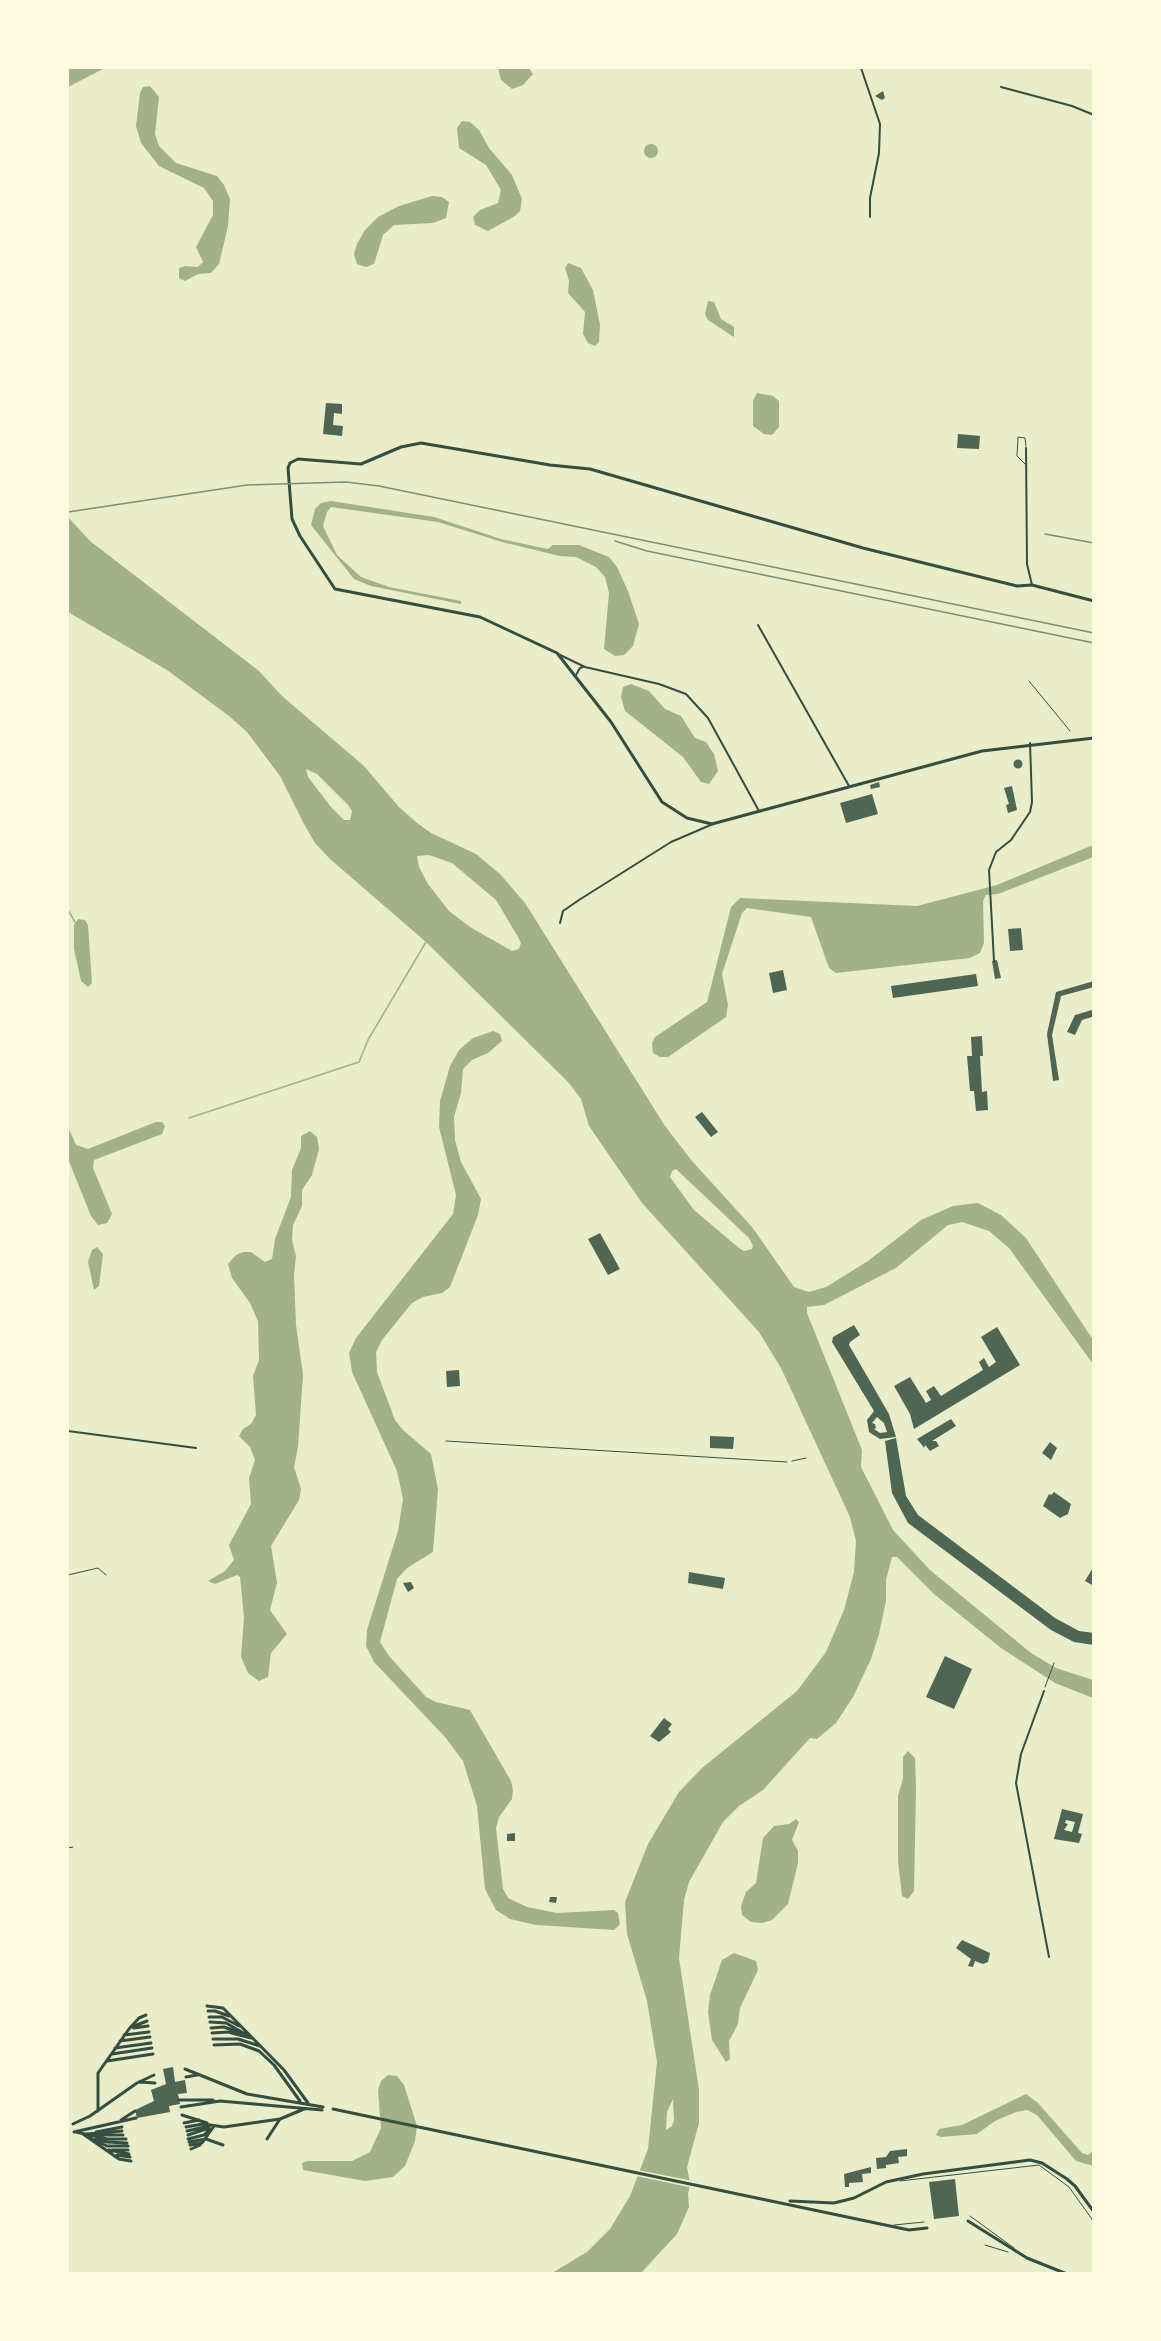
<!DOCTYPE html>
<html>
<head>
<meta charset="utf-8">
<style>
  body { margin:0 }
  #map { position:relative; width:1161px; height:2341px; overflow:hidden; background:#e9edc9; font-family:"Crimson Pro",serif }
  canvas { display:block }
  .frame { position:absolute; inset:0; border:69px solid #fefae0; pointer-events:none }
</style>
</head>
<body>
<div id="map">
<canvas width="1161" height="2341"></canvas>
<div class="frame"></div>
</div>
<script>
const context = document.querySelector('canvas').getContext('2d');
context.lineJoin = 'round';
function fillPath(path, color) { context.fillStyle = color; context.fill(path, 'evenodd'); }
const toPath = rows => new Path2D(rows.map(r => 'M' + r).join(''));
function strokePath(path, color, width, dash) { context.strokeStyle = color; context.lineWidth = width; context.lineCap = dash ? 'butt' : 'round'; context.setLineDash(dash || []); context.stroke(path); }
const water = toPath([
  [68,68,105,68,68,87],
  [498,68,529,68,533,74,523,85,512,89,501,80],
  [150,86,159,97,155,134,159,146,176,163,217,176,224,185,230,199,228,226,219,264,211,273,198,274,185,281,179,278,179,268,185,266,198,267,203,262,196,247,213,215,213,201,204,188,159,166,141,143,136,126,140,93,143,87],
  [462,121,470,122,479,130,489,148,512,175,522,199,520,211,515,216,488,231,475,225,473,217,480,210,498,203,501,190,486,165,459,148,457,128],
  '644 151a7 7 0 1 1 14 0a7 7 0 1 1-14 0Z',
  [432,196,442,197,449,202,446,218,433,223,394,225,383,235,374,264,366,267,357,264,354,254,357,244,365,230,378,217,399,206],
  [568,263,581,268,593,290,600,325,599,342,595,346,588,343,583,334,585,312,568,293,569,281,565,268],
  [708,301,714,302,721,319,734,327,734,337,708,320,705,314],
  [757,393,773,396,779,401,779,427,772,435,764,434,753,426,753,401],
  [331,501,434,517,501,539,538,547,548,549,553,545,579,545,609,557,617,567,628,591,639,624,633,646,624,655,615,656,604,649,609,593,605,577,596,567,576,557,560,556,502,542,438,522,331,507,327,512,323,526,337,555,361,577,389,587,461,601,461,604,371,586,354,579,311,525,315,509,321,503],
  [68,517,90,541,259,671,282,696,364,766,399,807,417,823,431,833,476,854,500,874,525,903,665,1126,692,1161,752,1227,794,1287,809,1292,826,1287,868,1261,921,1220,953,1206,978,1203,1001,1215,1026,1238,1093,1340,1093,1364,1009,1248,989,1231,962,1222,948,1225,896,1268,824,1305,807,1307,807,1313,862,1450,861,1467,893,1530,930,1570,1031,1653,1056,1668,1093,1680,1093,1698,1055,1683,1001,1648,934,1594,897,1557,892,1557,886,1580,886,1601,879,1634,871,1659,853,1697,836,1723,817,1739,810,1738,763,1790,739,1806,723,1822,689,1882,684,1900,679,1958,699,2090,699,2123,687,2167,690,2183,688,2194,689,2207,677,2234,641,2273,552,2273,587,2252,610,2229,630,2196,648,2149,657,2062,647,2001,627,1934,625,1902,648,1844,679,1792,702,1768,797,1691,826,1652,844,1610,854,1572,856,1541,850,1517,781,1368,759,1332,642,1203,589,1126,581,1099,569,1083,426,942,330,859,315,843,304,824,280,776,247,732,229,716,167,670,68,612],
  [306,769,317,774,348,805,352,811,350,820,344,820,331,807,308,777],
  [429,855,452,863,496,900,518,937,521,943,519,949,512,951,470,927,449,911,428,884,419,867,417,856],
  [676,1169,749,1238,753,1246,752,1249,744,1251,739,1248,694,1210,670,1177,672,1171],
  [673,2099,674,2120,672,2126,666,2130,667,2112],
  [631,684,649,691,665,709,681,716,695,738,706,742,714,754,718,771,709,784,701,782,683,757,625,711,621,697,623,687],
  [1093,845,1093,857,998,894,986,895,983,901,984,943,980,953,970,958,836,973,829,968,811,917,747,908,742,913,722,974,728,1005,726,1017,668,1057,660,1057,653,1053,652,1043,655,1037,707,1002,731,907,740,898,917,906,997,885],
  [78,919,85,920,88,925,92,983,88,987,81,981,74,949,74,925],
  [493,1031,500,1034,502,1041,488,1053,472,1060,463,1069,461,1093,454,1117,455,1140,461,1162,481,1199,478,1215,450,1287,442,1293,423,1297,412,1303,382,1340,376,1352,377,1372,395,1420,403,1430,431,1454,438,1489,433,1552,407,1568,397,1579,380,1642,389,1656,426,1697,436,1702,470,1710,511,1781,513,1790,512,1799,499,1817,496,1828,503,1889,508,1898,527,1907,557,1913,614,1910,618,1913,620,1924,614,1930,536,1925,510,1919,496,1910,485,1889,477,1806,463,1761,445,1737,374,1662,366,1646,367,1630,398,1531,403,1499,397,1471,352,1372,349,1353,356,1338,453,1214,456,1195,439,1127,440,1101,450,1066,459,1050,473,1038],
  [156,1122,162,1122,165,1126,162,1134,94,1160,93,1168,112,1214,107,1223,98,1225,91,1216,68,1159,68,1127,76,1145,88,1149],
  [310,1131,317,1137,319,1149,312,1175,302,1190,302,1206,293,1225,292,1240,296,1256,294,1275,296,1325,303,1375,298,1447,294,1467,301,1489,299,1500,271,1546,277,1583,270,1610,287,1634,271,1653,268,1677,259,1681,248,1673,241,1657,244,1617,240,1577,237,1575,215,1584,208,1581,225,1571,234,1560,229,1545,251,1504,249,1478,255,1460,250,1447,239,1436,243,1429,251,1424,256,1415,253,1376,259,1360,258,1321,250,1303,232,1278,228,1264,236,1255,243,1252,251,1252,265,1262,272,1259,275,1239,291,1197,292,1170,301,1148,301,1136],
  [97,1247,103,1254,99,1286,94,1290,88,1262,92,1250],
  [908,1751,915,1758,916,1788,914,1891,908,1899,902,1896,898,1861,898,1796,903,1778,903,1757],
  [796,1819,799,1822,792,1840,798,1851,798,1863,788,1904,772,1920,762,1923,751,1922,742,1915,741,1906,746,1892,756,1883,763,1838,774,1826,789,1824],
  [734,1953,756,1961,758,1970,740,2008,738,2024,729,2041,730,2059,726,2062,712,2040,708,2012,710,1995,722,1960],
  [388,2075,397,2076,404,2085,417,2126,415,2141,405,2166,393,2177,365,2181,303,2170,302,2163,307,2161,352,2161,370,2152,381,2128,378,2090,381,2081],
  [1026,2094,1038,2103,1082,2153,1088,2155,1093,2151,1093,2166,1076,2161,1037,2115,1027,2110,1016,2112,995,2121,977,2134,941,2137,936,2135,939,2129,962,2125]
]);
const pier = toPath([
  [638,2170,693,2181,693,2188,636,2176]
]);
const stream = toPath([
  [68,910,75,922],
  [189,1118,359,1062,368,1040,426,942]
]);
const building = toPath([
  [883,91,885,98,882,100,875,96],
  [326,403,342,404,342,414,334,413,333,425,343,426,342,436,323,434],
  [958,434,980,436,979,449,957,448],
  '1013.5 764a4.5 4.5 0 1 1 9 0a4.5 4.5 0 1 1-9 0Z',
  [879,782,880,787,871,789,870,785],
  [1012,786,1017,810,1008,813,1006,805,1009,804,1004,788],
  [872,794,878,814,846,823,840,803],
  [1021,928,1023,950,1010,951,1008,929],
  [997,960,1001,978,995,979,992,961],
  [783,970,787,990,773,993,769,973],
  [976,974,978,986,893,998,891,986],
  [1094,981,1094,987,1061,996,1052,1035,1059,1080,1053,1081,1047,1034,1056,992],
  [1092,1010,1092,1017,1082,1020,1075,1035,1067,1032,1075,1015],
  [982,1036,983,1056,980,1056,982,1092,987,1091,988,1110,976,1111,974,1091,970,1091,967,1056,972,1056,971,1037],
  [702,1112,718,1132,711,1137,695,1117],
  [600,1233,620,1269,608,1275,588,1239],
  [854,1325,860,1335,850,1342,849,1345,889,1414,896,1437,880,1439,869,1432,867,1420,874,1411,832,1342,833,1337],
  [877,1417,884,1423,887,1432,880,1433,874,1429,876,1428,875,1424,872,1423],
  [997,1327,1020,1365,914,1429,910,1414,894,1386,910,1377,926,1403,931,1400,926,1391,934,1386,941,1396,983,1370,979,1362,984,1358,989,1367,996,1362,981,1337],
  [459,1370,460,1386,447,1387,446,1371],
  [951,1419,956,1426,932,1441,936,1441,939,1446,930,1451,925,1445,924,1448,922,1445,917,1439],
  [710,1436,734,1437,733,1449,710,1448],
  [896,1438,906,1496,918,1515,1055,1618,1079,1631,1094,1633,1094,1645,1074,1642,1051,1630,908,1523,892,1493,885,1441],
  [1050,1442,1057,1448,1051,1460,1042,1453],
  [1054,1492,1071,1504,1068,1514,1060,1518,1043,1506,1049,1494,1051,1495],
  [1094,1566,1094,1586,1085,1581],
  [689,1572,725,1578,723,1589,688,1583],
  [411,1582,414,1588,408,1592,403,1583],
  [945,1656,972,1669,954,1709,926,1697],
  [664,1718,672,1724,668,1729,671,1732,659,1742,650,1736],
  [1062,1809,1083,1814,1078,1833,1082,1834,1079,1843,1054,1839],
  [1066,1820,1075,1822,1072,1832,1064,1830,1068,1824,1065,1823],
  [515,1833,515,1841,507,1841,507,1834],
  [550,1897,557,1897,556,1903,549,1902],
  [962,1940,990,1953,988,1962,983,1964,975,1961,973,1967,968,1966,971,1959,956,1948],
  [173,2067,175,2082,185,2080,187,2093,178,2094,180,2104,169,2106,170,2112,137,2118,135,2110,154,2101,151,2090,166,2084,163,2069],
  [907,2149,907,2156,898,2157,899,2163,886,2165,886,2168,877,2169,876,2158,886,2157,890,2151],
  [871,2167,871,2173,862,2174,863,2182,849,2183,849,2187,845,2187,844,2174],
  [955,2179,959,2216,934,2219,929,2182]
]);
const path = toPath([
  [1029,681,1070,731],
  [792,1461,806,1458],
  [1045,1687,1054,1663]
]);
const service = toPath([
  [1026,465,1017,456,1018,437,1025,438,1026,446],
  [446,1441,787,1462],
  [68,1575,98,1568,106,1575],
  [68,1848,73,1847],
  [900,2181,1039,2165,1069,2187,1094,2222],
  [970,2216,1014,2248],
  [894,2225,924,2222],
  [985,2245,1008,2252]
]);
const minor = toPath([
  [861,68,880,124,879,153,870,198,870,217],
  [1001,87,1072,106,1094,115],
  [1026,448,1027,564,1032,585],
  [758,625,849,786],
  [558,654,585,667,659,684,686,694,708,718,759,811],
  [576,675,580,668,583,667],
  [560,923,563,911,579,900,671,842,713,824],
  [994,961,989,870,996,852,1011,840,1030,812,1032,802,1030,743],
  [68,1431,196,1448],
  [1044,1691,1021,1754,1016,1783,1049,1957]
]);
const secondary = toPath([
  [1094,601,1032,585,1017,586,863,548,590,469,550,465,421,443,401,447,361,464,298,459,290,463,288,468,292,519,300,536,335,589,480,617,557,653,611,722,662,802,687,818,712,824,982,751,1094,738]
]);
const trunk = toPath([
  [207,2006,223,2008,284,2070,308,2103],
  [208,2011,215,2011,229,2016],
  [209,2017,222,2017,239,2026],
  [210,2022,226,2023,247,2035],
  [132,2027,147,2021],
  [134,2028,148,2026],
  [211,2028,224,2027,241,2033],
  [212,2033,228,2032,251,2038],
  [124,2035,149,2032],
  [213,2039,238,2039,260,2046],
  [120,2041,150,2037],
  [214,2045,240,2044,259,2051,274,2065,300,2101],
  [115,2048,151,2043],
  [112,2054,152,2048],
  [107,2061,153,2054],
  [185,2069,247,2094,323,2107],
  [186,2077,197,2075],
  [139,2082,155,2083],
  [179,2100,213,2100],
  [181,2107,220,2101,322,2110],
  [333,2109,909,2230,927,2228],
  [98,2111,98,2073,129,2029,139,2018,146,2015],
  [182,2115,207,2123],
  [121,2120,135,2111],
  [184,2123,199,2120],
  [73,2124,90,2116,137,2083,154,2075],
  [186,2127,203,2124,224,2127,280,2119,304,2109],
  [187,2131,209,2126],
  [74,2132,136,2118],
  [76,2132,107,2139,126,2139],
  [96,2132,122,2127],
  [83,2134,119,2159,131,2161],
  [87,2134,122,2131],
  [96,2135,123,2135],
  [188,2135,209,2128],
  [90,2138,107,2146,128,2146],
  [96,2139,107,2142,127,2143],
  [188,2139,204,2135,210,2129],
  [267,2139,280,2119],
  [189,2142,206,2139,223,2145],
  [190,2145,202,2143,214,2126],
  [191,2149,200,2145],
  [109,2150,129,2154],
  [112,2150,128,2150],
  [117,2155,130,2157],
  [790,2201,834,2203,854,2198,886,2182,923,2174,1030,2160,1042,2163,1067,2179,1075,2186,1094,2212],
  [968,2221,1027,2258,1067,2274]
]);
const rail = toPath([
  [68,512,247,485,346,482,379,486,1094,633],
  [1045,534,1094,543],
  [615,541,647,551,1094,643]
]);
fillPath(water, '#a3b18a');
fillPath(pier, '#e9edc9');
strokePath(stream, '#a3b18a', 1.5);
fillPath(building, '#4f6655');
strokePath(path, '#344e41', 1);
strokePath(service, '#344e41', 1);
strokePath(minor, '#344e41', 2);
strokePath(secondary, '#344e41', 3);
strokePath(trunk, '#344e41', 3);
strokePath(rail, '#7c8e77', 1.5);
</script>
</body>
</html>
